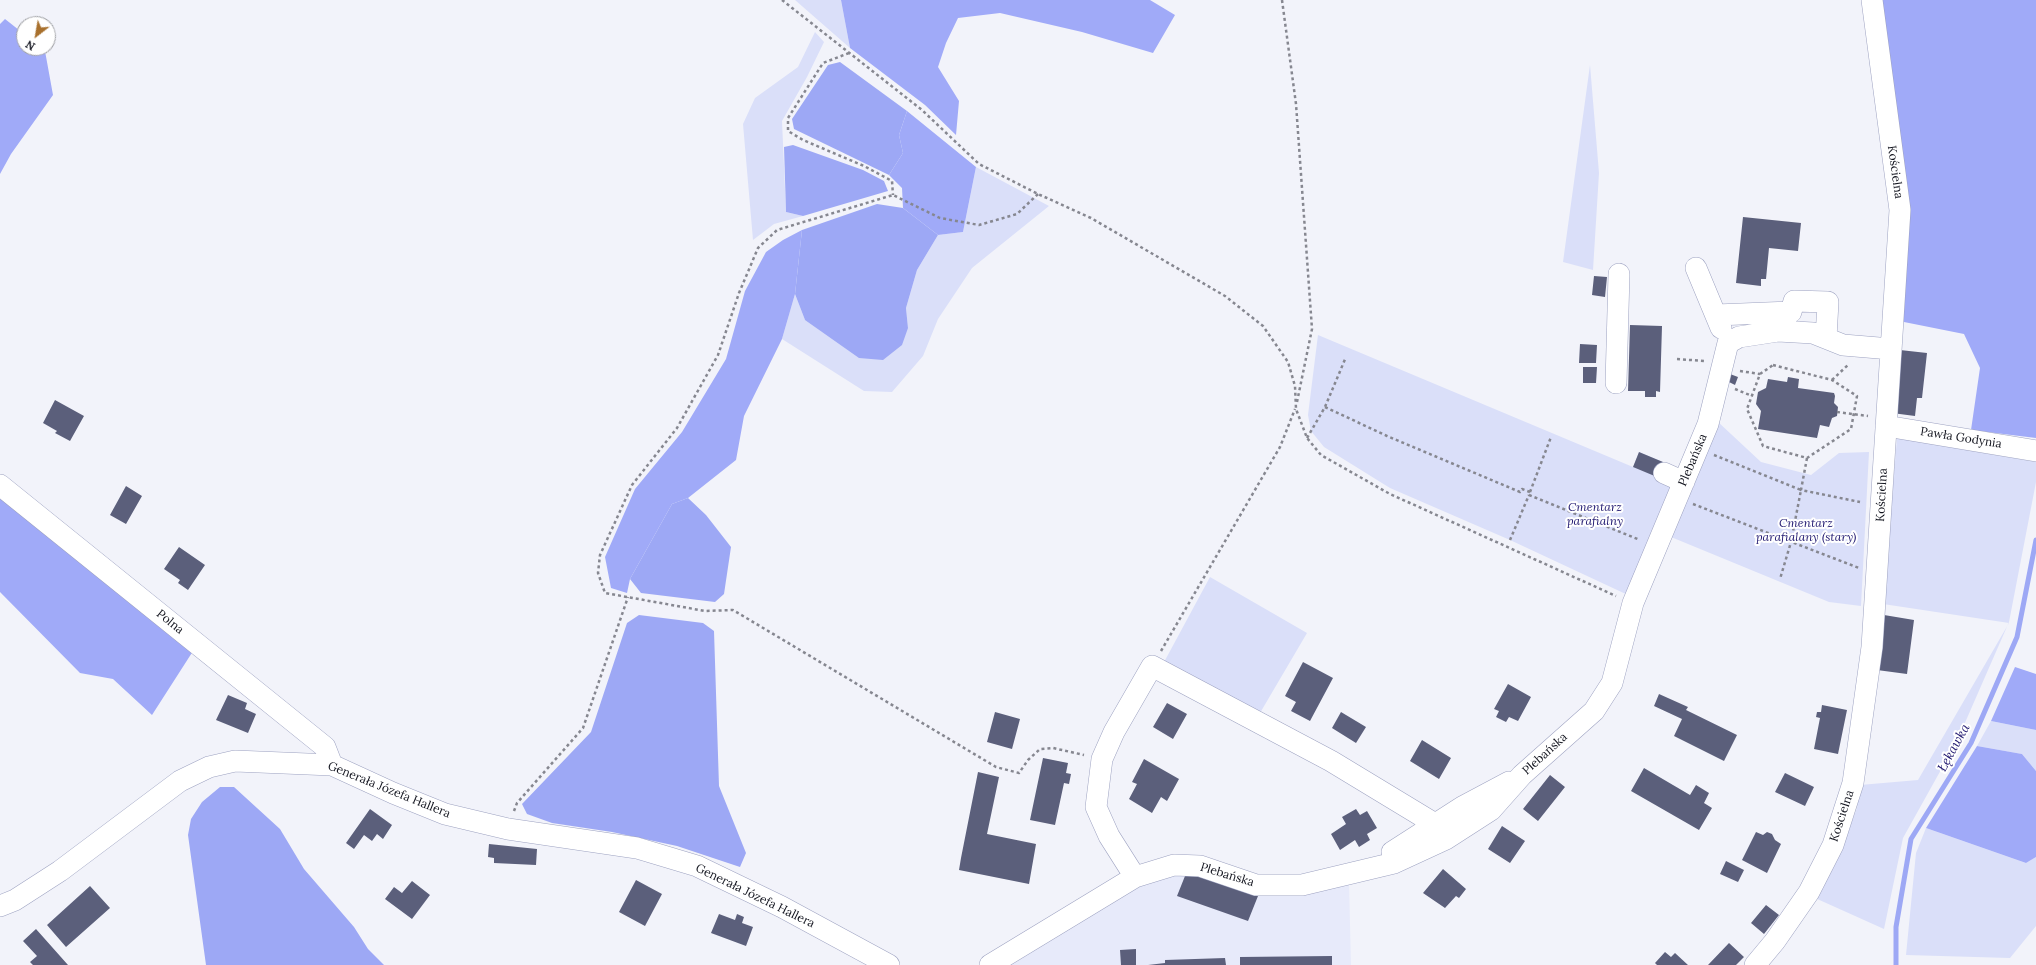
<!DOCTYPE html>
<html>
<head>
<meta charset="utf-8">
<style>
  body { margin:0 }
  #map { position:relative; width:2036px; height:965px; overflow:hidden; background:#f2f3fa; font-family:Lora,serif }
  canvas { display:block }
  .north { position:absolute; left:16px; top:16px; width:40px; height:40px; box-sizing:border-box; background:#fff; border:1px solid #a0a1a5; border-radius:50%; rotate:211deg; font-size:11px; font-weight:700; line-height:16px; text-align:center; color:#12141e }
  .north::after { content:''; display:block; margin:auto; width:14px; height:18px; background:#a8702d; clip-path:polygon(50% 0,100% 100%,50% 72%,0 100%) }
</style>
</head>
<body>
<div id="map">
<canvas width="2036" height="965"></canvas>
<div class="north">N</div>
</div>
<script>
const context = document.querySelector('canvas').getContext('2d');
context.lineJoin = 'round';
function fillPath(path, color) { context.fillStyle = color; context.fill(path, 'evenodd'); }
const toPath = rows => new Path2D(rows.map(r => 'M' + r).join(''));
function strokePath(path, color, width, dash) { context.strokeStyle = color; context.lineWidth = width; context.lineCap = dash ? 'butt' : 'round'; context.setLineDash(dash || []); context.stroke(path); }
function drawText(font, color, halo, rows, align = 'center') {
  context.font = font + ' Lora,serif'; context.lineWidth = 4; context.setLineDash([]); context.textBaseline = 'middle'; context.strokeStyle = halo; context.fillStyle = color; for (const [text, x, y, turn = 0] of rows) {
    context.save(); context.translate(x, y); context.rotate((+turn || 0) * Math.PI / 180); context.textAlign = isNaN(turn) ? turn : align; if (halo) context.strokeText(text, 0, 0); context.fillText(text, 0, 0); context.restore();
  }
}
const built = toPath([
  [1177,870,1349,883,1351,965,1005,965,1141,884]
]);
const green = toPath([
  [795,0,841,0,850,48],
  [815,32,824,42,807,77,782,121,786,212,803,216,774,224,753,240,743,124,755,98,798,67],
  [1590,65,1599,173,1593,270,1563,262],
  [976,167,1049,206,972,268,938,319,923,356,892,392,864,391,782,339,795,294,805,320,908,328,906,308,917,270,938,235,963,232],
  [1318,335,1633,467,1639,452,1682,470,1630,596,1510,540,1390,488,1324,447,1311,431,1308,415],
  [1717,421,1761,462,1811,475,1839,453,1869,452,1861,606,1829,602,1671,537],
  [1897,438,2036,462,2036,482,2009,622,1957,741,1903,838,1884,929,1815,898,1838,857,1857,808,1860,785,1918,780,2009,623,1883,604],
  [1210,577,1307,633,1260,713,1163,664],
  [1991,721,2036,730,2036,771,2022,754,1977,746],
  [1926,828,2026,863,2036,857,2036,926,2010,958,1906,955,1916,853]
]);
const forest = toPath([
  [841,0,1150,0,1175,15,1153,53,1082,32,1000,13,958,18,946,43,938,67,959,101,956,135,925,105,850,48],
  [1880,0,2036,0,2036,438,1971,430,1980,368,1964,334,1899,321],
  [5,19,24,34,24,48,41,48,45,51,53,95,11,154,0,174,0,24],
  [907,111,976,167,963,232,938,235,903,208,902,188,889,175,903,153,899,135],
  [802,230,795,294,782,339,744,416,736,460,688,498,672,504,630,579,627,593,611,588,605,557,635,489,682,432,726,359,745,291,766,252,783,240],
  [0,490,195,648,152,715,113,679,80,673,0,592],
  [2015,667,2036,674,2036,730,1991,721],
  [1977,746,2022,754,2036,771,2036,857,2026,863,1926,828]
]);
const water = toPath([
  [840,62,907,111,899,135,903,153,889,175,794,129,792,119,828,65],
  [793,145,863,170,884,181,888,191,803,216,786,212,784,147],
  [877,204,903,208,938,235,917,270,906,308,908,328,902,345,883,360,859,358,805,320,795,294,802,230],
  [688,498,706,515,731,547,724,594,715,602,641,593,630,579,672,504],
  [639,615,703,623,714,631,719,786,746,853,740,867,677,846,612,832,552,823,527,814,522,804,591,732,627,623],
  [220,787,234,787,280,829,304,869,354,927,368,949,384,965,206,965,188,835,191,819,202,802]
]);
const stream = toPath([
  [1896,965,1896,927,1911,839,1971,743,2017,637,2036,540]
]);
const building = toPath([
  [1743,217,1801,223,1798,251,1769,248,1766,279,1761,279,1761,286,1736,283],
  [1594,276,1607,277,1605,297,1592,295],
  [1630,325,1662,326,1660,392,1656,391,1656,397,1645,397,1645,391,1628,391],
  [1580,344,1597,345,1596,363,1579,363],
  [1900,350,1927,353,1922,398,1917,398,1915,416,1892,413],
  [1583,367,1597,367,1596,383,1583,383],
  [1730,374,1738,377,1735,385,1727,381],
  [1788,377,1799,379,1798,388,1834,393,1835,396,1834,403,1838,407,1837,416,1832,418,1829,427,1820,425,1817,438,1758,429,1761,411,1756,404,1758,392,1766,388,1768,379,1787,382],
  [55,400,84,416,70,441,55,433,57,431,43,423],
  [1639,452,1663,462,1657,477,1633,467],
  [126,486,142,496,126,524,110,515],
  [179,547,205,565,188,590,178,583,180,580,164,569],
  [1884,615,1914,620,1907,674,1877,670],
  [1303,662,1333,678,1310,721,1291,711,1296,702,1285,696],
  [1508,684,1531,697,1518,721,1509,717,1506,722,1496,717,1499,711,1494,709],
  [1659,694,1688,707,1686,710,1737,735,1724,761,1674,736,1682,719,1654,706],
  [228,695,247,703,245,709,256,714,248,733,216,720],
  [1167,703,1187,714,1173,739,1153,727],
  [1822,705,1847,710,1838,754,1814,749,1820,718,1816,717,1817,712,1821,712],
  [995,712,1020,719,1012,749,987,742],
  [1341,712,1366,727,1356,743,1332,728],
  [1422,740,1451,758,1439,779,1410,761],
  [1043,758,1068,763,1066,773,1071,774,1069,784,1064,783,1055,825,1030,820],
  [1144,759,1179,779,1167,801,1161,797,1152,813,1129,799,1137,784,1132,782],
  [1644,768,1690,795,1696,785,1709,793,1704,803,1712,808,1699,830,1631,791],
  [978,772,999,777,987,834,1036,844,1029,884,959,870,961,858,969,859,961,858],
  [1785,773,1814,787,1805,806,1775,792],
  [1550,775,1565,787,1538,821,1523,809],
  [370,809,392,825,383,839,377,834,372,841,364,835,354,849,346,843],
  [1356,809,1360,815,1367,811,1377,828,1367,834,1370,840,1359,847,1355,840,1340,850,1331,834,1346,824,1342,817],
  [1502,826,1525,841,1510,863,1488,849],
  [1756,832,1763,835,1767,832,1772,834,1775,840,1781,844,1767,873,1742,860],
  [489,844,537,849,536,865,494,863,494,858,488,857],
  [1726,861,1744,870,1738,882,1720,874],
  [1443,869,1466,889,1459,898,1456,896,1445,908,1423,893],
  [1187,871,1258,896,1248,921,1177,896],
  [636,880,662,894,645,926,619,912],
  [412,881,430,895,412,919,385,899,394,887,402,893],
  [90,886,110,908,66,947,47,925],
  [1766,905,1779,915,1764,934,1751,923],
  [719,914,735,920,737,914,744,917,742,923,753,927,746,946,711,933],
  [36,929,68,965,33,965,30,962,37,956,23,941],
  [1729,943,1744,957,1736,965,1708,965],
  [1136,949,1136,965,1121,965,1120,950],
  [1665,952,1671,957,1675,953,1688,965,1657,965,1655,963],
  [1332,956,1332,965,1240,965,1240,957],
  [1225,958,1226,965,1148,965,1165,963,1165,960]
]);
const path = toPath([
  [782,0,922,110,979,164,1038,194,1091,218,1225,296,1263,326,1288,362,1295,386,1296,409,1307,438,1321,455,1390,494,1616,596],
  [1282,0,1296,104,1312,329,1297,402],
  [849,53,823,63,788,118,788,131,803,140,864,166,892,181,893,195],
  [1038,194,1017,214,979,225,940,218,893,195,777,230,758,248,739,293,718,355,677,428,632,485,600,555,598,573,605,593,705,611,733,610,996,767,1019,773,1028,760,1040,749,1053,748,1084,755],
  [1677,359,1704,361],
  [1773,365,1832,380,1857,396,1851,429,1807,458,1763,446,1747,409,1760,374,1773,365],
  [1740,371,1760,374],
  [1832,380,1849,364],
  [1735,389,1752,396],
  [1325,407,1387,436,1520,492,1522,489,1530,492,1529,495,1640,540],
  [1837,412,1868,416],
  [1307,438,1325,407,1346,357],
  [1714,455,1801,490,1791,542,1780,579],
  [1807,458,1801,490,1860,502],
  [1530,492,1551,437],
  [1693,504,1859,568],
  [1510,540,1529,495],
  [1161,651,1280,447,1295,409],
  [514,811,517,803,583,728,628,597]
]);
const minor = toPath([
  [1696,268,1721,328],
  [1716,315,1791,312,1794,301,1828,302,1826,338],
  [1616,383,1619,274],
  [1886,426,2036,451],
  [1664,473,1684,482],
  [0,485,325,747,332,765],
  [1392,852,1462,807,1509,782],
  [1135,877,1109,836,1096,807,1102,759,1114,732,1152,666,1331,761,1435,824],
  [0,906,15,900,60,871,180,781,209,767,235,761,332,765,393,793,445,814,508,829,637,848,697,866,782,907,889,965],
  [990,965,1135,877,1174,865,1200,866,1256,885,1302,885,1394,863,1446,839,1491,810,1522,775,1594,711,1612,683,1633,603,1708,424,1728,343,1739,337,1778,331,1813,333,1843,345,1891,349],
  [1755,965,1775,941,1809,892,1833,845,1853,783,1872,647,1900,210,1872,0]
]);
const streetNames = [
  ["Kościelna",1895,172,82],
  ["Pawła Godynia",1961,438,9],
  ["Plebańska",1693,460,-67],
  ["Kościelna",1882,495,-87],
  ["Polna",170,622,39],
  ["Plebańska",1545,754,-42],
  ["Generała Józefa Hallera",389,790,22],
  ["Kościelna",1842,816,-72],
  ["Plebańska",1227,875,17],
  ["Generała Józefa Hallera",755,896,26]
];
const parkNames = [
  ["Cmentarz",1595,508],
  ["parafialny",1595,522],
  ["Cmentarz",1806,524],
  ["parafialany (stary)",1806,538]
];
const waterNames = [
  ["Łękawka",1954,748,-61]
];
fillPath(built, '#e7eafa');
fillPath(green, '#dadff9');
fillPath(forest, '#a0aaf8');
fillPath(water, '#9da8f5');
strokePath(stream, '#9da8f5', 5);
fillPath(building, '#5b5f7b');
strokePath(minor, '#9da2c1', 22);
strokePath(path, '#868790', 2.5, [3, 3]);
strokePath(minor, '#fff', 21);
drawText('12px', '#12141e', '#fff', streetNames);
drawText('italic 12px', '#231b72', '#fff', parkNames);
drawText('italic 13px', '#211970', '#fff', waterNames);
</script>
</body>
</html>
